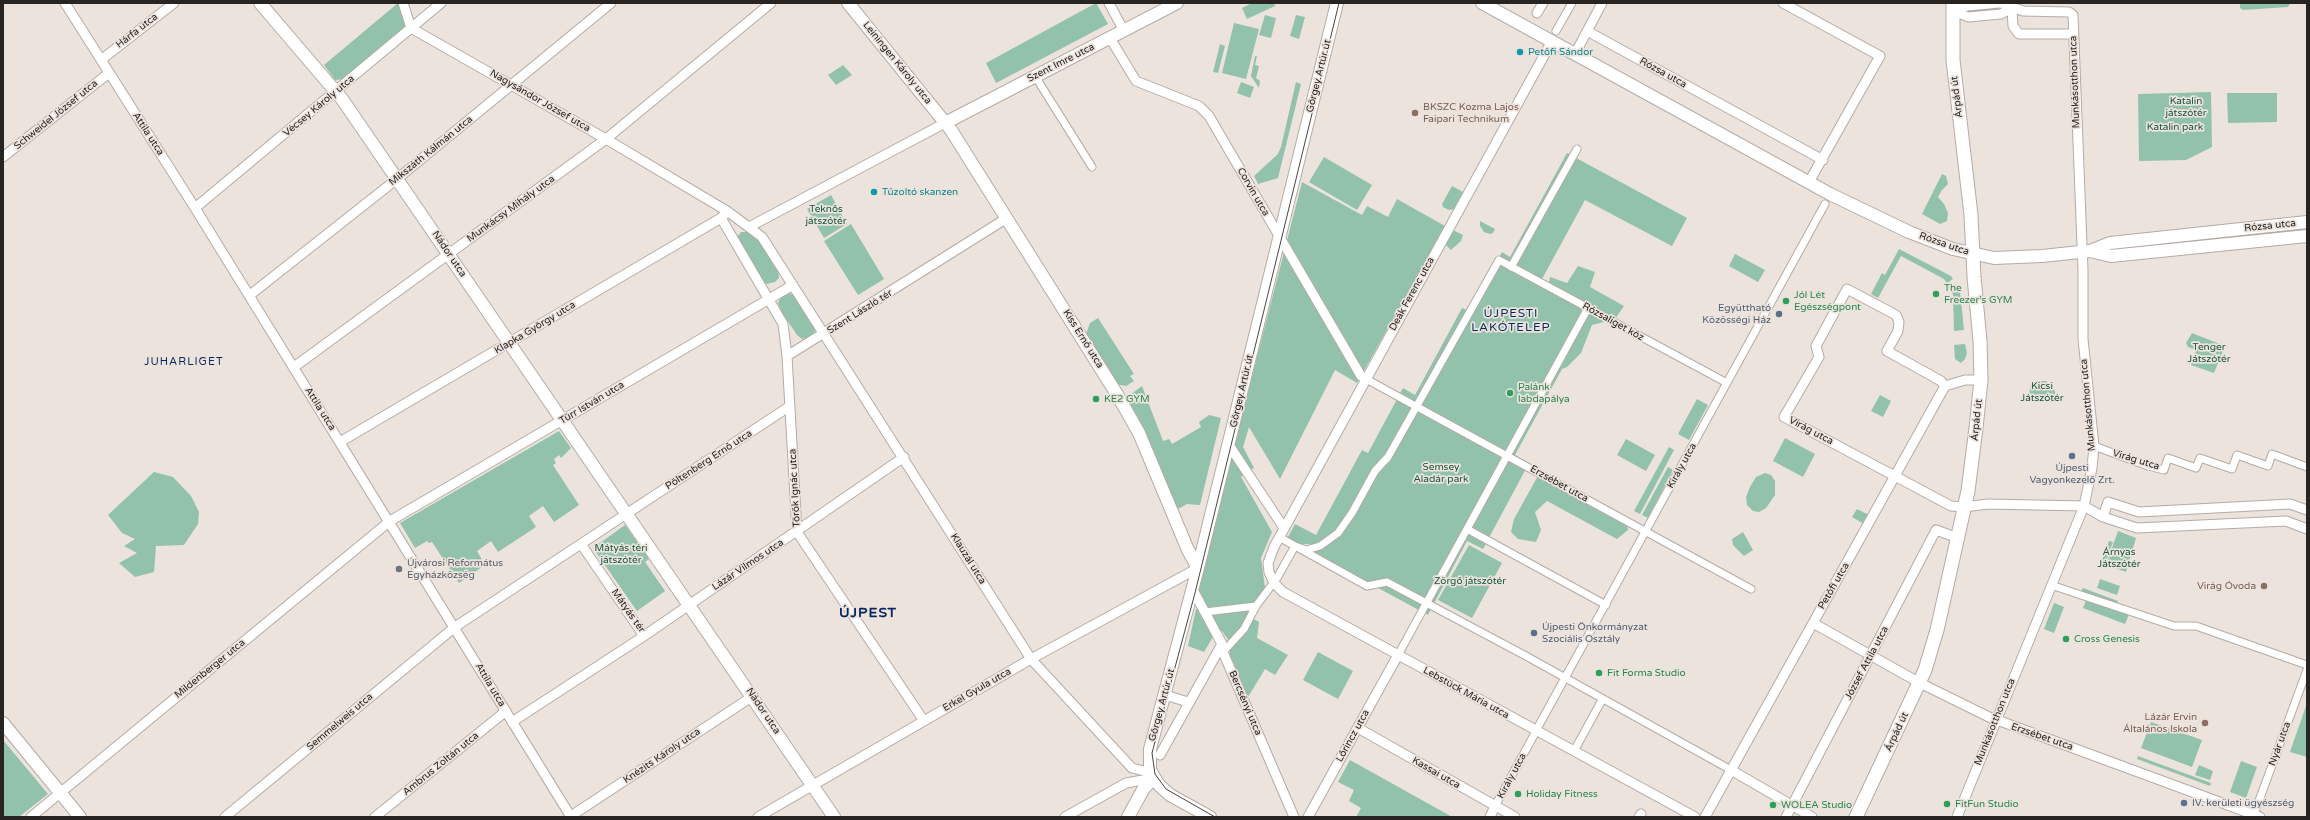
<!DOCTYPE html>
<html>
<head>
<meta charset="utf-8">
<style>
  body { margin:0 }
  #map { position:relative; width:2310px; height:820px; overflow:hidden; background:#ece3dd; font-family:"Varela Round",sans-serif }
  canvas { display:block }
  .frame { position:absolute; inset:0; border:4px solid #282422; pointer-events:none }
</style>
</head>
<body>
<div id="map">
<canvas width="2310" height="820"></canvas>
<div class="frame"></div>
</div>
<script>
const context = document.querySelector('canvas').getContext('2d');
context.lineJoin = 'round';
function fillPath(path, color) { context.fillStyle = color; context.fill(path, 'evenodd'); }
const toPath = rows => new Path2D(rows.map(r => 'M' + r).join(''));
function strokePath(path, color, width, dash) { context.strokeStyle = color; context.lineWidth = width; context.lineCap = dash ? 'butt' : 'round'; context.setLineDash(dash || []); context.stroke(path); }
function drawText(font, color, halo, rows, align = 'center') {
  context.font = font + ' "Varela Round",sans-serif'; context.lineWidth = 3.5; context.setLineDash([]); context.textBaseline = 'middle'; context.strokeStyle = halo; context.fillStyle = color; for (const [text, x, y, turn = 0] of rows) {
    context.save(); context.translate(x, y); context.rotate((+turn || 0) * Math.PI / 180); context.textAlign = isNaN(turn) ? turn : align; if (halo) context.strokeText(text, 0, 0); context.fillText(text, 0, 0); context.restore();
  }
}
const green = toPath([
  [398,3,401,3,407,26,404,30,345,79,335,80,324,65],
  [1096,3,1108,24,996,83,986,63],
  [1252,3,1274,3,1275,6,1247,19,1242,8],
  [2240,3,2290,3,2290,4,2288,7,2243,10,2240,8],
  [1265,15,1276,18,1271,38,1259,35],
  [1296,15,1305,17,1299,39,1290,36],
  [1234,23,1259,29,1246,79,1222,73],
  [1220,44,1225,46,1218,73,1213,72],
  [1255,56,1257,56,1255,65,1259,66,1256,78,1260,81,1259,88,1251,76],
  [843,65,852,75,836,85,828,75],
  [1241,82,1254,87,1250,98,1237,93],
  [1296,82,1301,84,1278,178,1258,184,1254,176,1278,154,1281,147],
  [2211,92,2212,147,2186,160,2139,161,2138,94],
  [2227,93,2277,93,2277,122,2228,123],
  [1567,153,1687,218,1672,246,1585,200,1542,279,1549,283,1550,277,1567,283,1578,266,1595,272,1590,287,1624,306,1615,319,1592,325,1581,353,1567,367,1562,369,1515,455,1529,463,1483,549,1467,541,1428,615,1310,551,1313,544,1297,544,1287,539,1295,524,1316,535,1362,450,1368,453,1403,388,1415,395,1462,308,1469,311,1502,252,1510,257],
  [1324,157,1372,185,1357,210,1309,182],
  [1942,174,1946,176,1948,184,1942,190,1938,197,1944,204,1948,213,1947,221,1940,224,1922,214],
  [1302,182,1362,215,1367,206,1388,217,1397,199,1445,226,1357,383,1335,370,1280,479,1249,427,1243,447,1254,468,1241,477,1272,532,1261,558,1265,588,1250,617,1259,622,1257,638,1288,655,1275,675,1265,669,1248,697,1230,655,1229,641,1222,631,1219,632,1197,591],
  [1452,186,1463,192,1454,209,1449,210,1443,207,1442,204],
  [831,195,847,224,824,238,807,209],
  [1480,221,1495,229,1493,233,1490,234,1484,232,1480,226],
  [851,224,884,279,858,295,824,241],
  [2294,228,2294,232,2213,241,2212,237],
  [1453,230,1463,235,1461,241,1451,250,1445,244],
  [741,232,749,232,756,236,778,268,779,278,775,282,767,284,762,281,737,237],
  [2203,238,2203,242,2113,251,2113,247],
  [1899,249,1951,276,1953,279,1947,283,1944,279,1901,256,1878,298,1871,294,1882,273,1885,275],
  [1735,254,1765,270,1758,282,1729,266],
  [1956,284,1960,291,1964,330,1954,331,1953,294,1949,288],
  [789,293,794,295,816,328,814,333,810,337,802,339,797,335,781,311,778,303,781,297],
  [1098,318,1134,374,1130,376,1134,381,1126,386,1116,384,1086,334,1090,323],
  [2192,333,2225,346,2214,373,2191,365,2196,350,2188,347,2186,343],
  [1965,344,1967,353,1965,359,1961,363,1955,359,1954,345],
  [2038,381,2046,381,2054,388,2056,398,2052,402,2033,402,2029,398,2030,387],
  [1142,386,1163,441,1169,439,1172,444,1201,427,1199,422,1209,415,1221,418,1200,505,1187,504,1176,510,1129,404,1130,395],
  [1880,395,1891,401,1883,417,1871,411],
  [1697,399,1708,405,1689,440,1678,434],
  [559,431,571,448,561,458,559,455,554,459,556,463,553,465,579,505,554,522,543,506,529,516,536,527,498,552,491,541,477,551,485,565,459,583,432,542,429,543,427,541,415,548,400,523],
  [1785,438,1815,454,1803,477,1773,461],
  [1626,439,1655,455,1646,471,1617,455],
  [1669,447,1674,450,1640,514,1634,511],
  [1668,467,1673,470,1648,518,1642,515],
  [154,472,173,477,191,496,199,512,198,524,184,545,156,546,154,572,135,577,119,563,137,553,124,546,135,539,122,533,108,515],
  [1765,473,1771,475,1775,481,1775,495,1766,508,1759,512,1753,511,1747,505,1746,497,1750,487,1756,477],
  [1539,474,1626,521,1628,530,1617,539,1547,501,1535,512,1541,530,1536,542,1518,539,1511,532,1514,519],
  [1857,509,1869,515,1864,524,1852,517],
  [625,525,649,559,645,562,665,591,637,611,593,548],
  [2118,531,2136,538,2126,572,2106,565],
  [1743,532,1753,550,1744,556,1733,545,1732,539],
  [2109,541,2113,542,2105,564,2101,563],
  [1469,545,1502,563,1472,618,1438,600],
  [2100,579,2120,586,2117,595,2097,588],
  [2083,588,2118,601,2117,604,2081,592],
  [2086,600,2129,614,2125,624,2083,608],
  [2054,603,2064,607,2054,633,2044,629],
  [1199,608,1213,637,1204,652,1188,646,1196,609],
  [1318,652,1353,671,1338,699,1303,680],
  [2307,703,2307,757,2290,752],
  [2151,722,2202,740,2192,767,2141,748],
  [3,740,48,794,19,817,3,817],
  [2138,756,2211,783,2210,786,2137,759],
  [1350,760,1447,814,1452,817,1356,817,1361,808,1349,801,1354,790,1338,782],
  [2241,761,2257,767,2246,798,2230,792],
  [2199,765,2213,771,2210,780,2195,775]
]);
const pedestrian = toPath([
  [1556,31,1572,3],
  [1035,76,1092,167],
  [1511,267,1577,149],
  [1366,379,1751,589],
  [2094,446,2148,466,2164,470,2168,458,2196,468,2200,458,2232,469,2237,455,2268,466,2272,454,2307,467],
  [1467,529,1606,605],
  [1279,537,1367,586,1387,582,1526,656,1731,770],
  [2051,585,2174,626,2196,626,2307,665],
  [1205,612,1256,606],
  [1223,652,1244,629,1256,606,1277,578,1295,546,1306,550,1320,546,1338,533,1352,513,1375,471,1388,457,1499,260,1727,383],
  [1398,655,1588,308],
  [1538,727,1825,204],
  [1574,751,1602,700],
  [1495,806,1534,735],
  [2253,817,2307,670]
]);
const minor = toPath([
  [65,3,195,208,571,817],
  [403,3,411,28],
  [1109,3,1124,31],
  [1783,3,1880,56,1809,182],
  [2012,8,2013,26,2019,34,2073,34],
  [1952,10,1968,17,2001,14,2012,8],
  [1952,10,1968,6,1999,3],
  [1537,13,1543,3],
  [411,28,606,139,727,211,762,237,1031,659,1132,768,1152,773],
  [1587,31,1823,160],
  [1110,38,1136,81,1199,106,1209,116,1361,376,1366,379],
  [1552,41,1274,547,1268,563,1269,572,1274,583,1283,592,1695,817],
  [1575,54,1602,3],
  [101,60,174,3],
  [3,157,109,73],
  [195,208,441,3],
  [721,218,783,324,787,356,797,532,924,721],
  [749,227,945,123],
  [250,295,397,179,611,3],
  [787,356,1007,218],
  [294,367,606,139,771,3],
  [1945,386,1941,381,1887,351,1898,331,1899,322,1896,315,1847,289,1816,346,1819,357,1784,417,1951,506,1964,507,1988,504,2084,506,2103,517,2108,502,2139,512,2290,504,2307,510],
  [340,442,721,218,725,214],
  [1229,445,1284,528],
  [2103,517,2137,528,2286,521,2307,529],
  [581,544,644,636],
  [1193,590,1222,644,1223,652,1294,817],
  [1813,623,1920,683,1989,717,2260,817],
  [1165,695,1188,702],
  [512,722,644,636,904,457],
  [1358,728,1515,817],
  [1160,755,1222,644],
  [1731,770,1812,817],
  [571,816,753,696],
  [31,817,390,521,793,285],
  [225,817,455,627,790,406],
  [375,817,506,711],
  [758,817,1031,659,1198,568],
  [1065,817,1126,783,1154,778],
  [1308,817,1398,655],
  [1490,817,1495,806],
  [1639,817,1641,814],
  [1705,817,1945,386,1965,380,1981,380],
  [1786,817,1936,530,1958,538],
  [1957,817,2084,506,2092,468,2094,446,2083,339,2083,270,2073,15,2069,12,2023,11,2001,3]
]);
const tertiary = toPath([
  [260,3,342,99,834,817],
  [848,3,951,130,1118,396,1139,433,1188,550,1198,568],
  [1482,3,1830,194,1909,232,1953,249,1994,258,2042,256,2090,251,2110,243,2307,222],
  [945,123,1177,3],
  [2090,251,2111,256,2307,236],
  [3,723,80,817],
  [1128,817,1144,788,1154,778],
  [1210,817,1170,795,1159,785,1150,770,1150,749,1198,568,1337,3]
]);
const secondary = toPath([
  [1856,817,1925,670,1937,630,1968,491,1976,428,1981,380,1980,341,1974,277,1971,215,1953,60,1953,3]
]);
const tram = toPath([
  [1215,817,1166,789,1155,774,1152,753,1195,593,1339,3]
]);
const markers = [
  [1520,52,4,"#0f9aa8"],
  [1415,113,4,"#8d6e63"],
  [874,192,4,"#0f9aa8"],
  [1936,294,4,"#2e9e5b"],
  [1786,301,4,"#2e9e5b"],
  [1779,314,4,"#5c6f8a"],
  [1510,393,4,"#2e9e5b"],
  [1096,399,4,"#2e9e5b"],
  [2072,456,4,"#5c6f8a"],
  [399,569,4,"#6b7280"],
  [2264,586,4,"#8d6e63"],
  [1534,633,4,"#5c6f8a"],
  [2066,639,4,"#2e9e5b"],
  [1599,673,4,"#2e9e5b"],
  [2205,723,4,"#8d6e63"],
  [1518,794,4,"#2e9e5b"],
  [2184,803,4,"#5c6f8a"],
  [1947,804,4,"#2e9e5b"],
  [1773,805,4,"#2e9e5b"]
];
const streetNames = [
  ["Hárfa utca",137,31,-38],
  ["Leiningen Károly utca",897,63,51],
  ["Szent Imre utca",1061,63,-27],
  ["Rózsa utca",1663,73,29],
  ["Görgey Artúr út",1319,76,-76],
  ["Munkásotthon utca",2075,82,-92],
  ["Árpád út",1957,97,-97],
  ["Nagysándor József utca",540,101,30],
  ["Vécsey Károly utca",319,106,-40],
  ["Schweidel József utca",56,115,-39],
  ["Attila utca",148,134,57],
  ["Mikszáth Kálmán utca",431,151,-39],
  ["Corvin utca",1253,192,60],
  ["Munkácsy Mihály utca",511,209,-36],
  ["Rózsa utca",2270,226,-6],
  ["Rózsa utca",1944,244,19],
  ["Nádor utca",449,254,56],
  ["Deák Ferenc utca",1412,294,-61],
  ["Szent László tér",860,312,-32],
  ["Rózsaliget köz",1613,322,29],
  ["Klapka György utca",535,328,-31],
  ["Kiss Ernő utca",1083,339,58],
  ["Görgey Artúr út",1242,391,-77],
  ["Türr István utca",592,403,-31],
  ["Munkásotthon utca",2088,405,-95],
  ["Attila utca",320,409,58],
  ["Árpád út",1977,420,-84],
  ["Virág utca",1811,431,28],
  ["Pöltenberg Ernő utca",709,460,-33],
  ["Virág utca",2136,460,17],
  ["Király utca",1682,466,-61],
  ["Erzsébet utca",1559,484,29],
  ["Török Ignác utca",795,488,-93],
  ["Klauzál utca",968,559,58],
  ["Lázár Vilmos utca",748,565,-34],
  ["Petőfi utca",1834,586,-60],
  ["Mátyás tér",628,611,55],
  ["József Attila utca",1867,663,-62],
  ["Mildenberger utca",210,669,-39],
  ["Attila utca",490,685,59],
  ["Erkel Gyula utca",977,690,-30],
  ["Lebstück Mária utca",1466,693,29],
  ["Bercsényi utca",1245,703,67],
  ["Görgey Artúr út",1162,705,-75],
  ["Nádor utca",763,711,56],
  ["Semmelweis utca",340,722,-40],
  ["Munkásotthon utca",1995,722,-68],
  ["Árpád út",1897,732,-65],
  ["Lőrincz utca",1353,736,-61],
  ["Erzsébet utca",2042,737,19],
  ["Nyár utca",2280,744,-70],
  ["Knézits Károly utca",662,756,-34],
  ["Ambrus Zoltán utca",441,764,-39],
  ["Kassai utca",1436,773,30],
  ["Király utca",1512,776,-62]
];
const cultureNames = [
  ["Petőfi Sándor",1528,52],
  ["Tűzoltó skanzen",882,192]
];
const parkNames = [
  ["Katalin",2186,101],
  ["játszótér",2186,113],
  ["Katalin park",2175,127],
  ["Teknős",826,209],
  ["játszótér",826,221],
  ["Tenger",2209,347],
  ["Játszótér",2209,359],
  ["Kicsi",2042,386],
  ["Játszótér",2042,398],
  ["Semsey",1441,467],
  ["Aladár park",1441,479],
  ["Mátyás téri",621,548],
  ["játszótér",621,560],
  ["Árnyas",2119,552],
  ["Játszótér",2119,564],
  ["Zörgő játszótér",1470,581]
];
const educationNames = [
  ["BKSZC Kozma Lajos",1423,107,"left"],
  ["Faipari Technikum",1423,119,"left"],
  ["Virág Óvoda",2256,586],
  ["Lázár Ervin",2197,717],
  ["Általános Iskola",2197,729]
];
const leisureNames = [
  ["The",1944,288],
  ["Freezer’s GYM",1944,300],
  ["Jól Lét",1794,295],
  ["Egészségpont",1794,307],
  ["Palánk",1518,387],
  ["labdapálya",1518,399],
  ["KE2 GYM",1104,399],
  ["Cross Genesis",2074,639],
  ["Fit Forma Studio",1607,673],
  ["Holiday Fitness",1526,794],
  ["FitFun Studio",1955,804],
  ["WOLEA Studio",1781,805]
];
const serviceNames = [
  ["Együttható",1771,308,"right"],
  ["Közösségi Ház",1771,320,"right"],
  ["Újpesti",2072,468,"center"],
  ["Vagyonkezelő Zrt.",2072,480,"center"],
  ["Újpesti Önkormányzat",1542,627],
  ["Szociális Osztály",1542,639],
  ["IV. kerületi ügyészség",2192,803]
];
const worshipNames = [
  ["Újvárosi Református",407,563],
  ["Egyházközség",407,575]
];
const neighbourhoodNames = [
  ["JUHARLIGET",184,362]
];
const quarterNames = [
  ["ÚJPESTI",1511,314],
  ["LAKÓTELEP",1511,328]
];
const districtNames = [
  ["ÚJPEST",868,613]
];
fillPath(green, '#92c2ab');
strokePath(pedestrian, '#b4aba6', 9);
strokePath(minor, '#b4aba6', 11);
strokePath(tertiary, '#b4aba6', 14);
strokePath(secondary, '#b4aba6', 15);
strokePath(pedestrian, '#fff', 7);
strokePath(minor, '#fff', 9);
strokePath(tertiary, '#fff', 12);
strokePath(secondary, '#fff', 13);
strokePath(tram, '#494441', 1);
for (const [x, y, r, color] of markers) { const dot = new Path2D(); dot.arc(x, y, r, 0, 2 * Math.PI); context.fillStyle = color; context.fill(dot); strokePath(dot, '#ece3dd', 1.5); }
drawText('10px', '#282422', '#ece3dd', streetNames);
drawText('10px', '#0d838f', '#ece3dd', cultureNames, 'left');
drawText('10px', '#16553d', '#ece3dd', parkNames);
drawText('10px', '#785e54', '#ece3dd', educationNames, 'right');
drawText('10px', '#27864d', '#ece3dd', leisureNames, 'left');
drawText('10px', '#4e5e75', '#ece3dd', serviceNames, 'left');
drawText('10px', '#5b616d', '#ece3dd', worshipNames, 'left');
context.letterSpacing = '1px';
drawText('11px', '#06285c', '#ece3dd', neighbourhoodNames);
context.letterSpacing = '0px';
context.letterSpacing = '1px';
drawText('12px', '#06285c', '#ece3dd', quarterNames);
context.letterSpacing = '0px';
context.letterSpacing = '1px';
drawText('bold 14px', '#06285c', '#ece3dd', districtNames);
context.letterSpacing = '0px';
</script>
</body>
</html>
